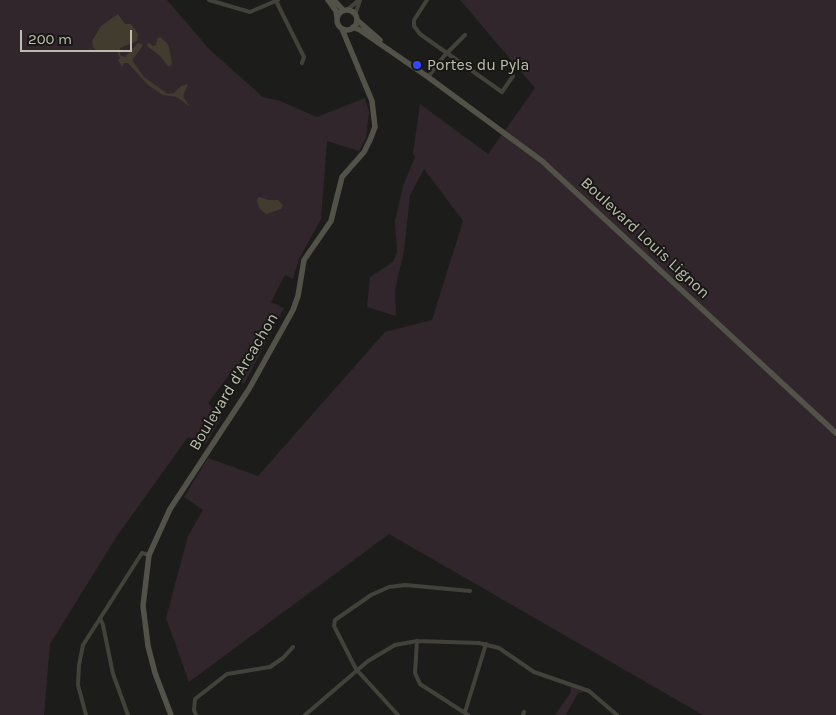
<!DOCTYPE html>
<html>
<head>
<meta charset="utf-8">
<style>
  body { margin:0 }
  #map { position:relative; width:836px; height:715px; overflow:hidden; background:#1c1d1a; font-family:Karla,sans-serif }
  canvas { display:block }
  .scale { position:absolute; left:20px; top:30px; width:112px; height:22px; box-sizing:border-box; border:2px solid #bdbcac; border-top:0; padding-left:6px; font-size:15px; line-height:18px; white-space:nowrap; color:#bdbcac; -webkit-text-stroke:4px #171815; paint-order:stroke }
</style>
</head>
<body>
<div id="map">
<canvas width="836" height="715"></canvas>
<div class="scale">200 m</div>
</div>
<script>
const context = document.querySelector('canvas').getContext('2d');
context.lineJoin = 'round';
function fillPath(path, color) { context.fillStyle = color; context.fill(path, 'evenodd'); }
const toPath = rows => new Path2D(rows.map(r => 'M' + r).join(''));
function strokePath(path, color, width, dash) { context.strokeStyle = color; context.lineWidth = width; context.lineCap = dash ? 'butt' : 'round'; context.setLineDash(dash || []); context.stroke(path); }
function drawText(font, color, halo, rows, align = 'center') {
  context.font = font + ' Karla,sans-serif'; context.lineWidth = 4; context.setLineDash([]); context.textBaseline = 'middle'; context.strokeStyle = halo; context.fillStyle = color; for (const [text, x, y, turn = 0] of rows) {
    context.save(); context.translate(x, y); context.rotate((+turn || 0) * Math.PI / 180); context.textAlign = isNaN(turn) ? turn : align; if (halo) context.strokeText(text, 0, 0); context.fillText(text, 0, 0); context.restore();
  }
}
const green = toPath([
  [0,0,167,0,210,50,263,97,280,101,317,117,365,98,369,112,366,138,359,151,327,141,321,219,299,259,293,279,285,275,271,302,284,308,244,384,229,375,208,403,221,418,206,444,188,437,117,536,50,644,44,715,0,715],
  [460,0,836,0,836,715,703,715,389,534,189,682,166,618,188,536,203,510,184,497,208,458,258,476,385,332,432,320,463,221,424,169,410,195,404,251,395,290,396,316,367,307,370,277,393,262,397,252,395,221,403,186,415,157,413,153,420,104,488,154,535,88],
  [571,687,584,692,578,693,566,715,555,715,571,692]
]);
const water = toPath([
  [118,14,125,24,131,24,138,34,137,41,120,48,120,55,125,57,138,43,142,44,142,47,132,60,144,77,168,94,174,93,181,86,188,84,183,96,190,107,177,97,163,95,148,85,128,63,124,63,122,67,118,60,120,58,117,51,96,50,93,47,92,41,101,26],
  [160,37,168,44,170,52,172,64,169,67,160,56,147,46,148,42,153,46,156,45,157,39],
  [259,197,269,200,278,200,283,205,281,209,266,214,259,208,257,200]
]);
const minor = toPath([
  [209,0,250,12,278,0],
  [427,0,414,20,414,26,420,34,502,92,513,76],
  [276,1,304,57,302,63],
  [347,10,359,0],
  [355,15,360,0],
  [428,77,444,56,465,35],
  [100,618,103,625,113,674,128,715],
  [417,641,415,673,420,684,468,715],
  [465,712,486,644],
  [86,715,78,685,79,665,83,645,142,553,149,555],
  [196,715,194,710,195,699,227,674,270,667,283,658,293,647],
  [305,715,368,661,395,645,417,641,479,643,499,648,534,672,589,691,617,715],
  [398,715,356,669,334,626,335,620,371,595,389,587,405,585,470,591],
  [523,715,524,712]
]);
const secondary = toPath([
  [328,0,336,11,337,17],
  [334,0,343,10],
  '337 20a10 10 0 1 1 20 0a10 10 0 1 1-20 0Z',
  [357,20,380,40],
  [353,27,360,30,428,77,542,161,836,433],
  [171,715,155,673,148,646,143,606,149,555,170,509,249,389,293,310,298,296,304,260,331,221,342,177,364,152,370,140,375,127,372,101,342,29]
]);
const markers = [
  [417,65,5,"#3247fd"]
];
const poiNames = [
  ["Portes du Pyla",427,65]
];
const streetNames = [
  ["Boulevard Louis Lignon",645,238,43],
  ["Boulevard d'Arcachon",234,382,-59]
];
fillPath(green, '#31262c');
fillPath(water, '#423c2f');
strokePath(minor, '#42423b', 4);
strokePath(secondary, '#525249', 5.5);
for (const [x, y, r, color] of markers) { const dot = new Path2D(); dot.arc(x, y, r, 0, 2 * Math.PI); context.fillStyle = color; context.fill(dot); strokePath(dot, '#171815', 2); }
drawText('16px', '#bdbcac', '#171815', poiNames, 'left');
drawText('16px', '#bdbcac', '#171815', streetNames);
</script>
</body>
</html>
